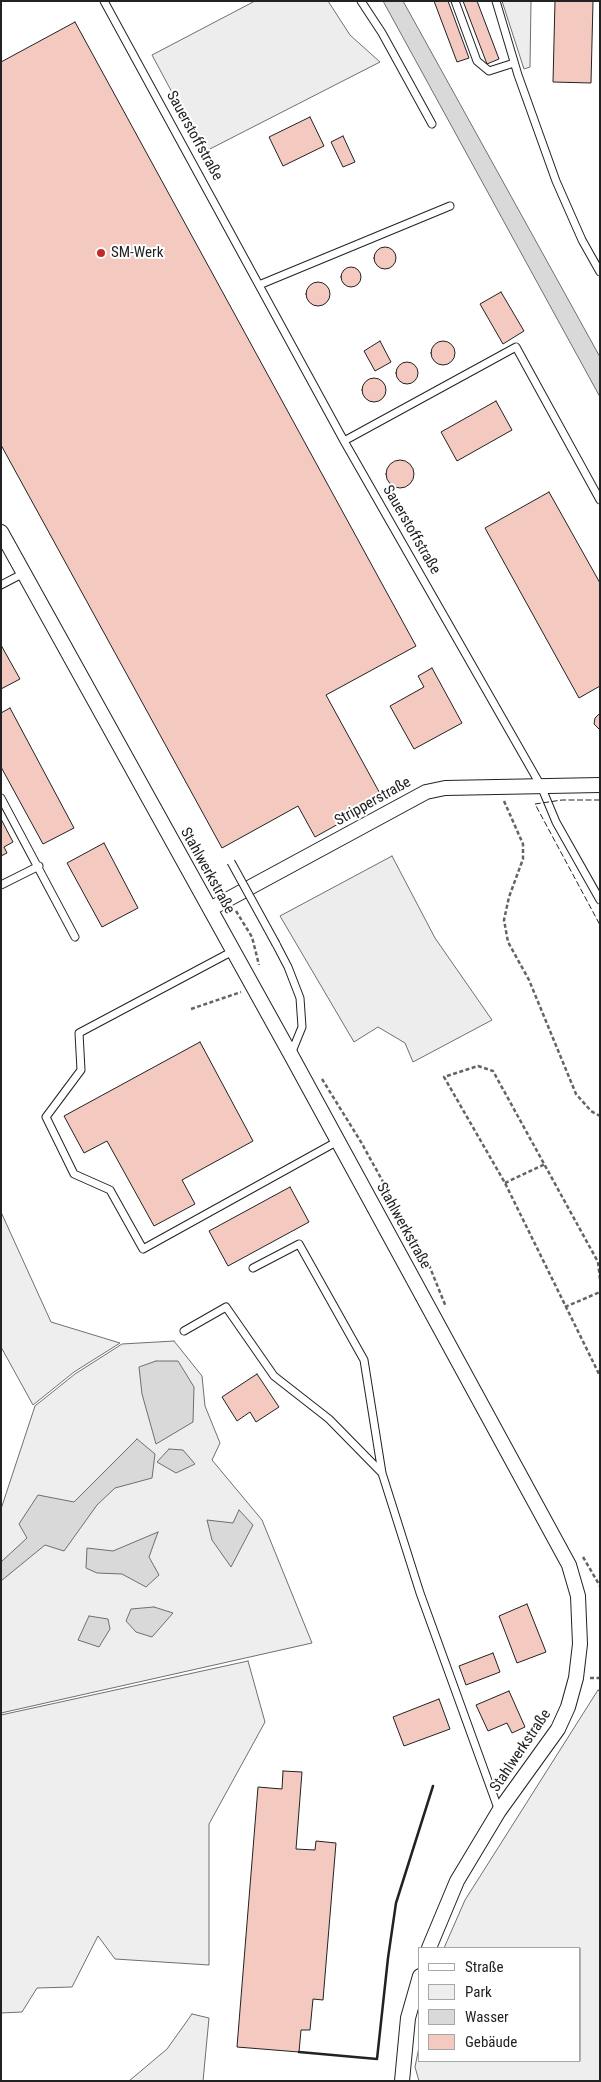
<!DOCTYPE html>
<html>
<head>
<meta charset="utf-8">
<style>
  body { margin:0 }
  #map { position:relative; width:601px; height:2082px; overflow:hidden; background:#fff; font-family:"Roboto Condensed",sans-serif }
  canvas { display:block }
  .frame { position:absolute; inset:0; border:2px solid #222; pointer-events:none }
  .legend { position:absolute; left:418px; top:1947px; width:162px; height:115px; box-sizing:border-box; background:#fff; border:1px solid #a7a7a7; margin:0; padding:6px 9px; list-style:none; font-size:15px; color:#222 }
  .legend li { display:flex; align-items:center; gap:10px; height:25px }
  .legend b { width:25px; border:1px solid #a7a7a7 }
</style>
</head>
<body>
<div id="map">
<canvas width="601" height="2082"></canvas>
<div class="frame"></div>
<ul class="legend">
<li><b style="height:6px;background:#fff"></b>Straße</li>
<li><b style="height:14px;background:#eee"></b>Park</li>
<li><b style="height:14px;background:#d9d9d9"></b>Wasser</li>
<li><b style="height:14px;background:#f3c9c0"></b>Gebäude</li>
</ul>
</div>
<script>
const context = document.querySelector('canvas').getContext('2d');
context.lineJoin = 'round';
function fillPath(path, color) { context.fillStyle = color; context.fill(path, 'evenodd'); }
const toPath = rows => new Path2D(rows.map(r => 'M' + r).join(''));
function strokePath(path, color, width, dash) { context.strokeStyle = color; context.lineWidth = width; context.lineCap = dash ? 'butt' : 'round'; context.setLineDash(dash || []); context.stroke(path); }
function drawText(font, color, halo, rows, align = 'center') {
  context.font = font + ' "Roboto Condensed",sans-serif'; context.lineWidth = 4; context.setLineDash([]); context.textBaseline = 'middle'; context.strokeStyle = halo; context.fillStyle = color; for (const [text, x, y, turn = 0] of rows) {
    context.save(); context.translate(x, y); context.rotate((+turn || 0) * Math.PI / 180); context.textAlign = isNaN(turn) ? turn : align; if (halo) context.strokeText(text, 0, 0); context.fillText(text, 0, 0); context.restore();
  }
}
const green = toPath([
  [1,1212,51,1322,120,1343,74,1372,33,1405,1,1347,1,1212],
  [174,1341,202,1376,205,1406,220,1443,212,1460,262,1520,312,1643,1,1713,1,1509,35,1406,75,1374,122,1344,174,1341],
  [248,1661,265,1722,209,1824,209,1965,115,1959,98,1936,72,1987,37,1988,22,2012,1,2013,1,1715,248,1661],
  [598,1690,600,1692,600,2081,419,2081,415,2067,420,2042,420,2061,580,2061,580,1948,444,1948,465,1900,598,1690],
  [192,2014,209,2018,203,2081,129,2081,167,2049,192,2014]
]);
const parking = toPath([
  [255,1,328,1,350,35,380,62,204,152,152,55,255,1],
  [502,1,531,1,530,67,524,69,502,1],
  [392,856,435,938,492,1020,413,1062,405,1043,378,1027,354,1042,280,916,392,856]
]);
const water = toPath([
  [383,1,403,1,600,357,600,397,383,1],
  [156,1361,178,1361,194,1387,193,1422,156,1444,142,1394,139,1367,156,1361],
  [137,1439,155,1454,152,1478,115,1488,97,1505,64,1551,45,1545,1,1581,1,1562,27,1538,19,1524,38,1495,74,1502,137,1439],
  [169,1449,183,1450,195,1464,176,1473,157,1462,169,1449],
  [239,1510,253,1525,231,1567,212,1540,207,1520,233,1523,239,1510],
  [158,1532,149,1557,159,1575,146,1587,122,1574,97,1573,86,1568,87,1548,113,1551,158,1532],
  [154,1607,173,1613,152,1637,136,1632,126,1621,131,1609,154,1607],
  [89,1616,108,1619,110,1629,99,1647,78,1640,89,1616]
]);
const building = toPath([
  [434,1,448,1,469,58,457,62,434,1],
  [463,1,477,1,499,59,487,64,463,1],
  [555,1,593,1,591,83,553,82,555,1],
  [75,22,416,646,326,695,383,799,315,837,298,806,222,848,1,445,1,62,75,22],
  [310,117,324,146,283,166,269,137,310,117],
  [343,136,355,162,343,167,331,142,343,136],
  '374 258a11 11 0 1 1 22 0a11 11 0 1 1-22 0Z',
  '341 277a10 10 0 1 1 20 0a10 10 0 1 1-20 0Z',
  '306 294a12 12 0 1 1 24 0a12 12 0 1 1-24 0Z',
  [501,292,524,331,503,344,480,304,501,292],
  [380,341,391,362,375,371,364,351,380,341],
  '431 353a12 12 0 1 1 24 0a12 12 0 1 1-24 0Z',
  '396 373a11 11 0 1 1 22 0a11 11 0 1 1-22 0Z',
  '362 390a12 12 0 1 1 24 0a12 12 0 1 1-24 0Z',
  [496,401,512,430,457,461,441,432,496,401],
  '386 474a14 14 0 1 1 28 0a14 14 0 1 1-28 0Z',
  [549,492,600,583,600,686,579,698,485,528,549,492],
  [1,645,20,679,1,689,1,645],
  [432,668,462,723,414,749,390,706,424,687,418,676,432,668],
  [10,708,74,828,43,844,1,767,1,713,10,708],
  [599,714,600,713,600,730,594,724,595,718,599,714],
  [1,819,13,842,4,847,7,853,1,856,1,819],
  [104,843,138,908,102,927,67,863,104,843],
  [200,1042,253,1141,182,1180,195,1204,154,1226,107,1141,84,1153,64,1116,200,1042],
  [290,1187,309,1222,228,1266,209,1231,290,1187],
  [257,1374,279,1407,256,1422,250,1412,237,1421,222,1397,257,1374],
  [527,1604,546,1652,517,1663,499,1616,527,1604],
  [493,1653,500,1672,466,1685,459,1666,493,1653],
  [509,1691,525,1727,512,1733,507,1723,488,1731,476,1705,509,1691],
  [439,1699,450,1729,404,1746,393,1717,439,1699],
  [283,1771,302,1772,296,1849,315,1850,316,1841,336,1843,323,2000,313,1999,310,2030,301,2030,299,2052,237,2047,258,1787,282,1789,283,1771]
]);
const path = toPath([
  [504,801,523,844,523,859,509,897,504,920,508,942,529,980,576,1094,591,1111,600,1116],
  [236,911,252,937,259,965],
  [191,1009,241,992],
  [322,1079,361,1142,429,1265,446,1307],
  [505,1183,545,1164],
  [600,1279,598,1262,493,1071,478,1066,444,1077,505,1183,600,1376],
  [565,1307,600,1292],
  [583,1557,600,1586],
  [590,1678,600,1678]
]);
const service = toPath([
  [104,1,344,441,541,786,556,822,600,900],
  [361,1,382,33,432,124],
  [455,1,477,61,489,71,514,63],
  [496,1,518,75,556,181,582,240,600,272],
  [259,285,450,206],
  [344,441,516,347,600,500],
  [1,585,24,573],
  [1,798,75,937],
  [1,885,39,866],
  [276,944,288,967,300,998,302,1027,291,1054],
  [233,951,79,1033,81,1070,46,1117,74,1174,110,1190,143,1249,338,1141],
  [253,1268,299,1244,364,1360,382,1473],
  [184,1331,226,1307,274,1376,329,1419,382,1473,420,1593,499,1811]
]);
const minor = toPath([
  [1,532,291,1055,569,1565,578,1596,580,1644,576,1678,568,1707,558,1729,499,1811,457,1881,429,1948],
  [210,909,426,792,445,788,600,785],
  [402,2081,408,2018,420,1976]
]);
const serviceBridge = toPath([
  [231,862,276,944]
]);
const fence = toPath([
  [600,800,562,800,535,804,600,925]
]);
const wall = toPath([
  [299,2052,377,2059,388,1958,396,1903,433,1786]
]);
const markers = [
  [101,253,5,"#c62828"]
];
const streetNames = [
  ["Sauerstoffstraße",194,136,61],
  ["Sauerstoffstraße",411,530,60],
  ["Stripperstraße",373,802,-29],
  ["Stahlwerkstraße",207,871,61],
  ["Stahlwerkstraße",403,1226,61],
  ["Stahlwerkstraße",521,1751,-56]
];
const poiNames = [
  ["SM-Werk",111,253]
];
fillPath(green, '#eee');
strokePath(green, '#6f6f6f', 1);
fillPath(parking, '#ededed');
strokePath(parking, '#6f6f6f', 1);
fillPath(water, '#d9d9d9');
strokePath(water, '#6f6f6f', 1);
fillPath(building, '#f3c9c0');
strokePath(building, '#222', 1);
strokePath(service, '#222', 9);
strokePath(minor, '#222', 16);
strokePath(path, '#646464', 2.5, [4, 2.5]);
strokePath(service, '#fff', 7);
strokePath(minor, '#fff', 14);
strokePath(serviceBridge, '#222', 9, []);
strokePath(serviceBridge, '#fff', 7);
strokePath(fence, '#222', 1, [6, 2.5]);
strokePath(wall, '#222', 2.5);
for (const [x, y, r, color] of markers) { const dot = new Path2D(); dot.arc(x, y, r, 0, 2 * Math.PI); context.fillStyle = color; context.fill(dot); strokePath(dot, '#fff', 2); }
drawText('15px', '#222', '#fff', streetNames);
drawText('15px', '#222', '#fff', poiNames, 'left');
</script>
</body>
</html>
